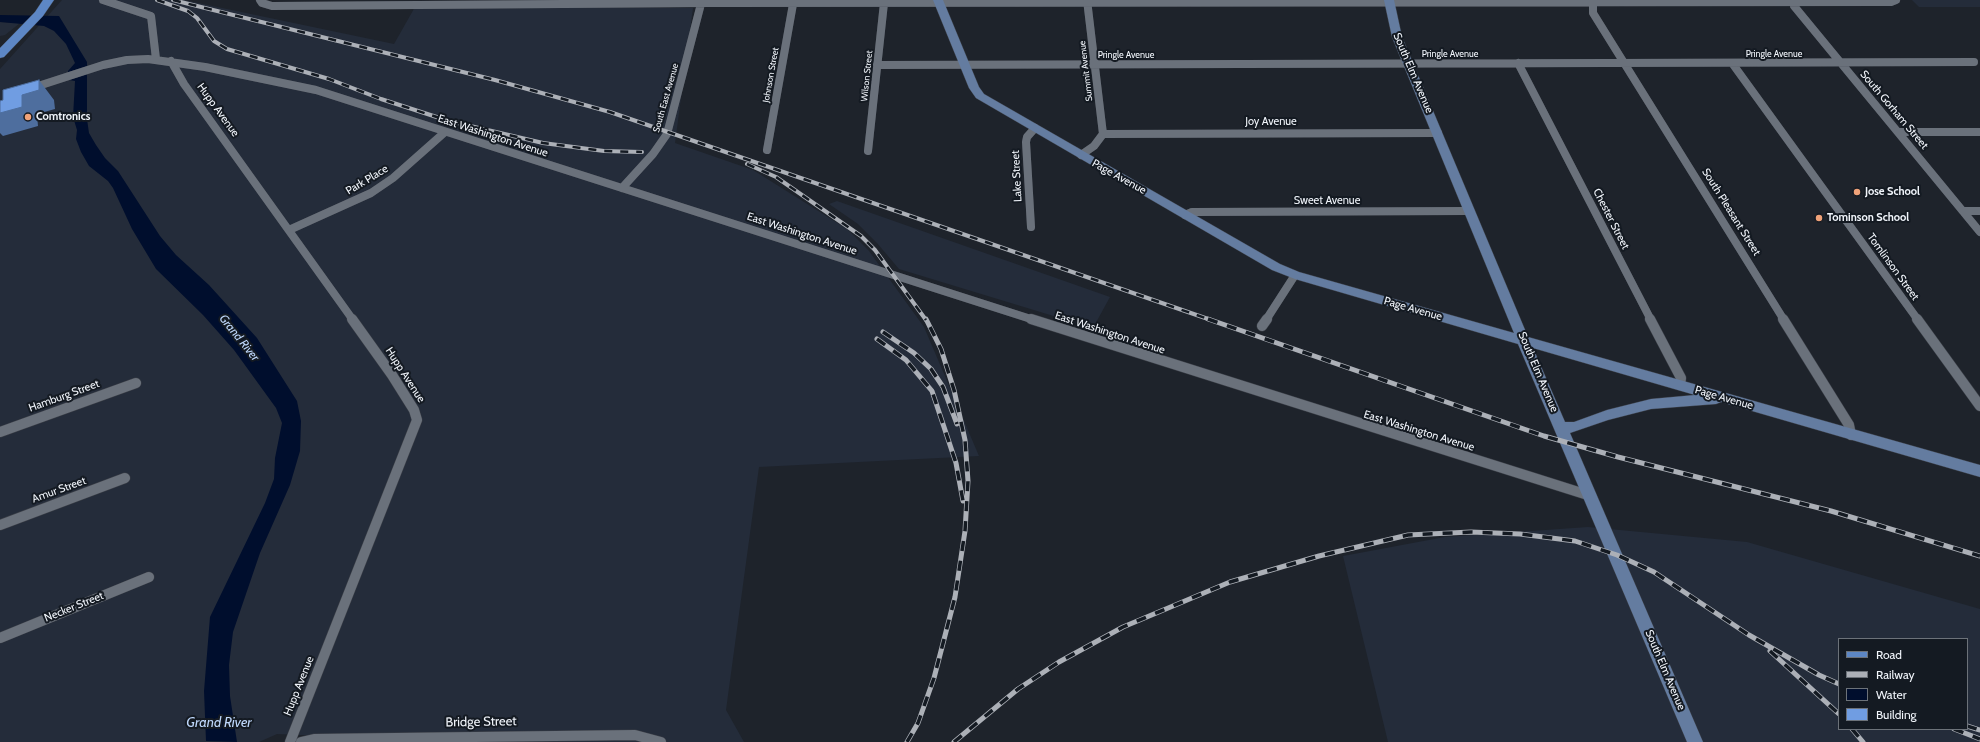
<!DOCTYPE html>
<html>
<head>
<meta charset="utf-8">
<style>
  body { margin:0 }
  #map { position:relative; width:1980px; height:742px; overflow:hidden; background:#1e232b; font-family:Cabin,sans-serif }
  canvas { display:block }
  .legend { position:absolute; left:1838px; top:638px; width:130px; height:92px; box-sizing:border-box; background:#141a22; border:1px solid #6c7279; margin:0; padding:5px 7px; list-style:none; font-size:12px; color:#f1f5fb }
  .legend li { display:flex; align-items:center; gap:8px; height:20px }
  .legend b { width:20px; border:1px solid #6c7279 }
</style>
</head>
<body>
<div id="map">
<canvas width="1980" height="742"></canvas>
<ul class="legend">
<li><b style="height:5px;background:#5d87c5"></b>Road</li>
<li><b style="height:5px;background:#acb0b7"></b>Railway</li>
<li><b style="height:11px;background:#000e2d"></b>Water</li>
<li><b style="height:11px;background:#709de2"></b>Building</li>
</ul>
</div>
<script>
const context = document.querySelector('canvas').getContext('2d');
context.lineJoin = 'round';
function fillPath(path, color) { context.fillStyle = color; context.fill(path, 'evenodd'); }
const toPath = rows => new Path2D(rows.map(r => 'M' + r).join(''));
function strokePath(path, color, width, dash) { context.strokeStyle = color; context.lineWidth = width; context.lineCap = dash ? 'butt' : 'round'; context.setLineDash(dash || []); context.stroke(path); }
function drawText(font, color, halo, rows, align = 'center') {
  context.font = font + ' Cabin,sans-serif'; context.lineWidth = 4; context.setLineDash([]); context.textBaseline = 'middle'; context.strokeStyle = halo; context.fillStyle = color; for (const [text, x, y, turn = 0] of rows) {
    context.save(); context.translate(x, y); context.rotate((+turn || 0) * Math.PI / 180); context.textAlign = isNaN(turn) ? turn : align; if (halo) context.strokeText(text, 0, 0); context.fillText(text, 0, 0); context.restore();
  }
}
const built = toPath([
  [62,0,184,0,394,44,415,7,693,8,675,143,753,170,847,229,869,251,924,327,979,456,759,467,726,710,744,742,455,742,277,734,259,742,0,742,0,69],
  [1912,0,1980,0,1980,7,1919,7],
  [0,22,20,23,5,35,0,36],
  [837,201,1110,297,1093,328,899,269,877,243,858,224,829,204],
  [1588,527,1747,542,1980,609,1980,742,1388,742,1343,556,1445,537],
  [1839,639,1967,639,1967,729,1839,729]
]);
const water = toPath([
  [0,15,59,16,87,62,87,119,89,133,96,145,105,158,118,171,160,236,176,255,209,285,257,338,297,401,301,421,300,451,290,485,260,553,233,632,229,665,230,696,237,742,206,741,204,691,210,617,265,503,274,479,275,458,282,423,276,408,234,350,203,315,156,269,132,229,113,188,108,181,89,166,81,152,76,139,77,130,73,117,75,81,69,80,68,71,75,63,66,44,54,31,44,26,0,22]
]);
const streetFar1 = toPath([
  [103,0,151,16,156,59],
  [260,0,262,3,272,6,710,3,1891,2,1896,0],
  [1593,0,1593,13,1784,320],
  [1793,0,1794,6,1980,232],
  [171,61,184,84,353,320],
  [1518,63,1651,320],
  [1732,63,1918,320],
  [877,65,1974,62],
  [32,88,103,65,127,60,148,59,205,67,316,90,1034,320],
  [1899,132,1980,132],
  [1103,134,1438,133],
  [767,150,793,4],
  [868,151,884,3],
  [1081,155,1094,146,1103,134,1087,0],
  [622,188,653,154,667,134,702,0],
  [1963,211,1980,211],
  [1185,215,1192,212,1470,211],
  [1031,227,1026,142,1027,137,1035,128],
  [289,230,371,193,393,178,445,132],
  [1266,320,1295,275]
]);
const street = toPath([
  [1031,319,1591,496],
  [1650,319,1681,378,1680,385],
  [1783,319,1849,425,1851,435],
  [1917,319,1980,406],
  [1262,326,1267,319],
  [0,432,136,383],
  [0,525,125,478],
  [0,638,149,577],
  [290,742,417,420,414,410,392,375,352,319],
  [301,742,314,739,635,735,661,742]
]);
const secondary = toPath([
  [933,0,943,0,979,87,984,94,1280,264,1299,272,1514,333,1392,37,1384,0,1394,0,1402,37,1528,337,1980,465,1980,477,1721,402,1716,404,1651,409,1608,420,1570,433,1703,742,1687,742,1518,344,1295,279,1272,270,976,98,969,88,933,0],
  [1533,348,1695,395,1651,399,1607,410,1574,422,1565,422,1533,348]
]);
const primary = toPath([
  [43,0,54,0,43,16,4,57,0,58,0,48,35,12,43,0]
]);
const railFar1 = toPath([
  [157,0,188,11,197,18,214,41,227,49,329,79,381,99,449,121,543,143,604,151,642,152],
  [173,0,495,80,610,112,1211,320],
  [747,164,776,177,861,236,875,250,926,320]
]);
const rail = toPath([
  [1208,319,1544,436,1618,457,1831,511,1980,556],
  [883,332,914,353,931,369,943,387,957,424],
  [877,339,906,360,932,391,956,463,963,501],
  [1770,651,1839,714],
  [1967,726,1980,730],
  [1852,729,1863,742],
  [1954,729,1980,739],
  [907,742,918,723,934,678,955,597,965,531,968,481,965,440,954,390,941,349,926,319],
  [954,742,1018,689,1059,662,1123,627,1230,582,1319,556,1408,535,1471,532,1520,534,1575,541,1617,555,1654,572,1749,635,1819,675,1839,684]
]);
const shadedWall = toPath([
  [39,80,54,100,55,109,37,114,38,126,3,136,0,133,0,113]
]);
const building = toPath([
  [39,80,39,90,22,95,22,107,0,113,0,101,3,100,3,90,39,80]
]);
const markers = [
  [28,117,4,"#f0a279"],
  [1857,192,4,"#f0a279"],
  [1819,218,4,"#f0a279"]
];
const farStreetnames = [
  ["Pringle Avenue",1450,54],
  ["Pringle Avenue",1774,54],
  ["Pringle Avenue",1126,55],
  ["Summit Avenue",1086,71,-97],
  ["Johnson Street",771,75,-80],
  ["Wilson Street",867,76,-84],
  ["South East Avenue",666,98,-74]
];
const streetNames = [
  ["South Elm Avenue",1413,73,67],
  ["Hupp Avenue",218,110,54],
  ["South Gorham Street",1894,110,50],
  ["Joy Avenue",1271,122],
  ["East Washington Avenue",493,136,18],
  ["Lake Street",1017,176,-93],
  ["Page Avenue",1119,177,29],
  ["Park Place",367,180,-31],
  ["Sweet Avenue",1327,201],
  ["South Pleasant Street",1731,212,58],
  ["Chester Street",1611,219,63],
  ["East Washington Avenue",802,234,18],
  ["Tomlinson Street",1893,267,54],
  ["Page Avenue",1413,309,16],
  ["East Washington Avenue",1110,333,18],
  ["South Elm Avenue",1538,372,67],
  ["Hupp Avenue",405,375,57],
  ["Hamburg Street",64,396,-20],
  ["Page Avenue",1724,398,16],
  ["East Washington Avenue",1419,431,17],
  ["Amur Street",59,490,-20],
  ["Necker Street",74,607,-22],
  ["South Elm Avenue",1665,670,67],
  ["Hupp Avenue",299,686,-68]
];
const poiNames = [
  ["Comtronics",36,117],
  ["Jose School",1865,192],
  ["Tominson School",1827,218]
];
const waterNames = [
  ["Grand River",239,338,51]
];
const nearStreetnames = [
  ["Bridge Street",481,722,-1]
];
const nearWaternames = [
  ["Grand River",219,723]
];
fillPath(built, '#242c3a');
fillPath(water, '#000e2d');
strokePath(streetFar1, '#3b3f47', 8);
strokePath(street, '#3b3f47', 11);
strokePath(secondary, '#3b3f47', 1);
strokePath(primary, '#3b3f47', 1);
strokePath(streetFar1, '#6a717b', 8);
strokePath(street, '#6a717b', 10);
fillPath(secondary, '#647ca0');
fillPath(primary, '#5d87c5');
strokePath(railFar1, '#acb0b7', 4);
strokePath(rail, '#acb0b7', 5);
strokePath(railFar1, '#141a22', 2.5, [8]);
strokePath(rail, '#141a22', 3.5, [10]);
fillPath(shadedWall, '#4e6e9e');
fillPath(building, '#709de2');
strokePath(building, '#4e6e9e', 1);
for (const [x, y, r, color] of markers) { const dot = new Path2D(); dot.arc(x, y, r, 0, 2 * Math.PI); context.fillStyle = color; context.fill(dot); strokePath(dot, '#141a22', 1.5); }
drawText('9px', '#f1f5fb', '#141a22', farStreetnames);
drawText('11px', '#f1f5fb', '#141a22', streetNames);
drawText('bold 11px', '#f1f5fb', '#141a22', poiNames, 'left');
drawText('italic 12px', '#bed7fb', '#141a22', waterNames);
drawText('13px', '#f1f5fb', '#141a22', nearStreetnames);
drawText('italic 14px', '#bed7fb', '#141a22', nearWaternames);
</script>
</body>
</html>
